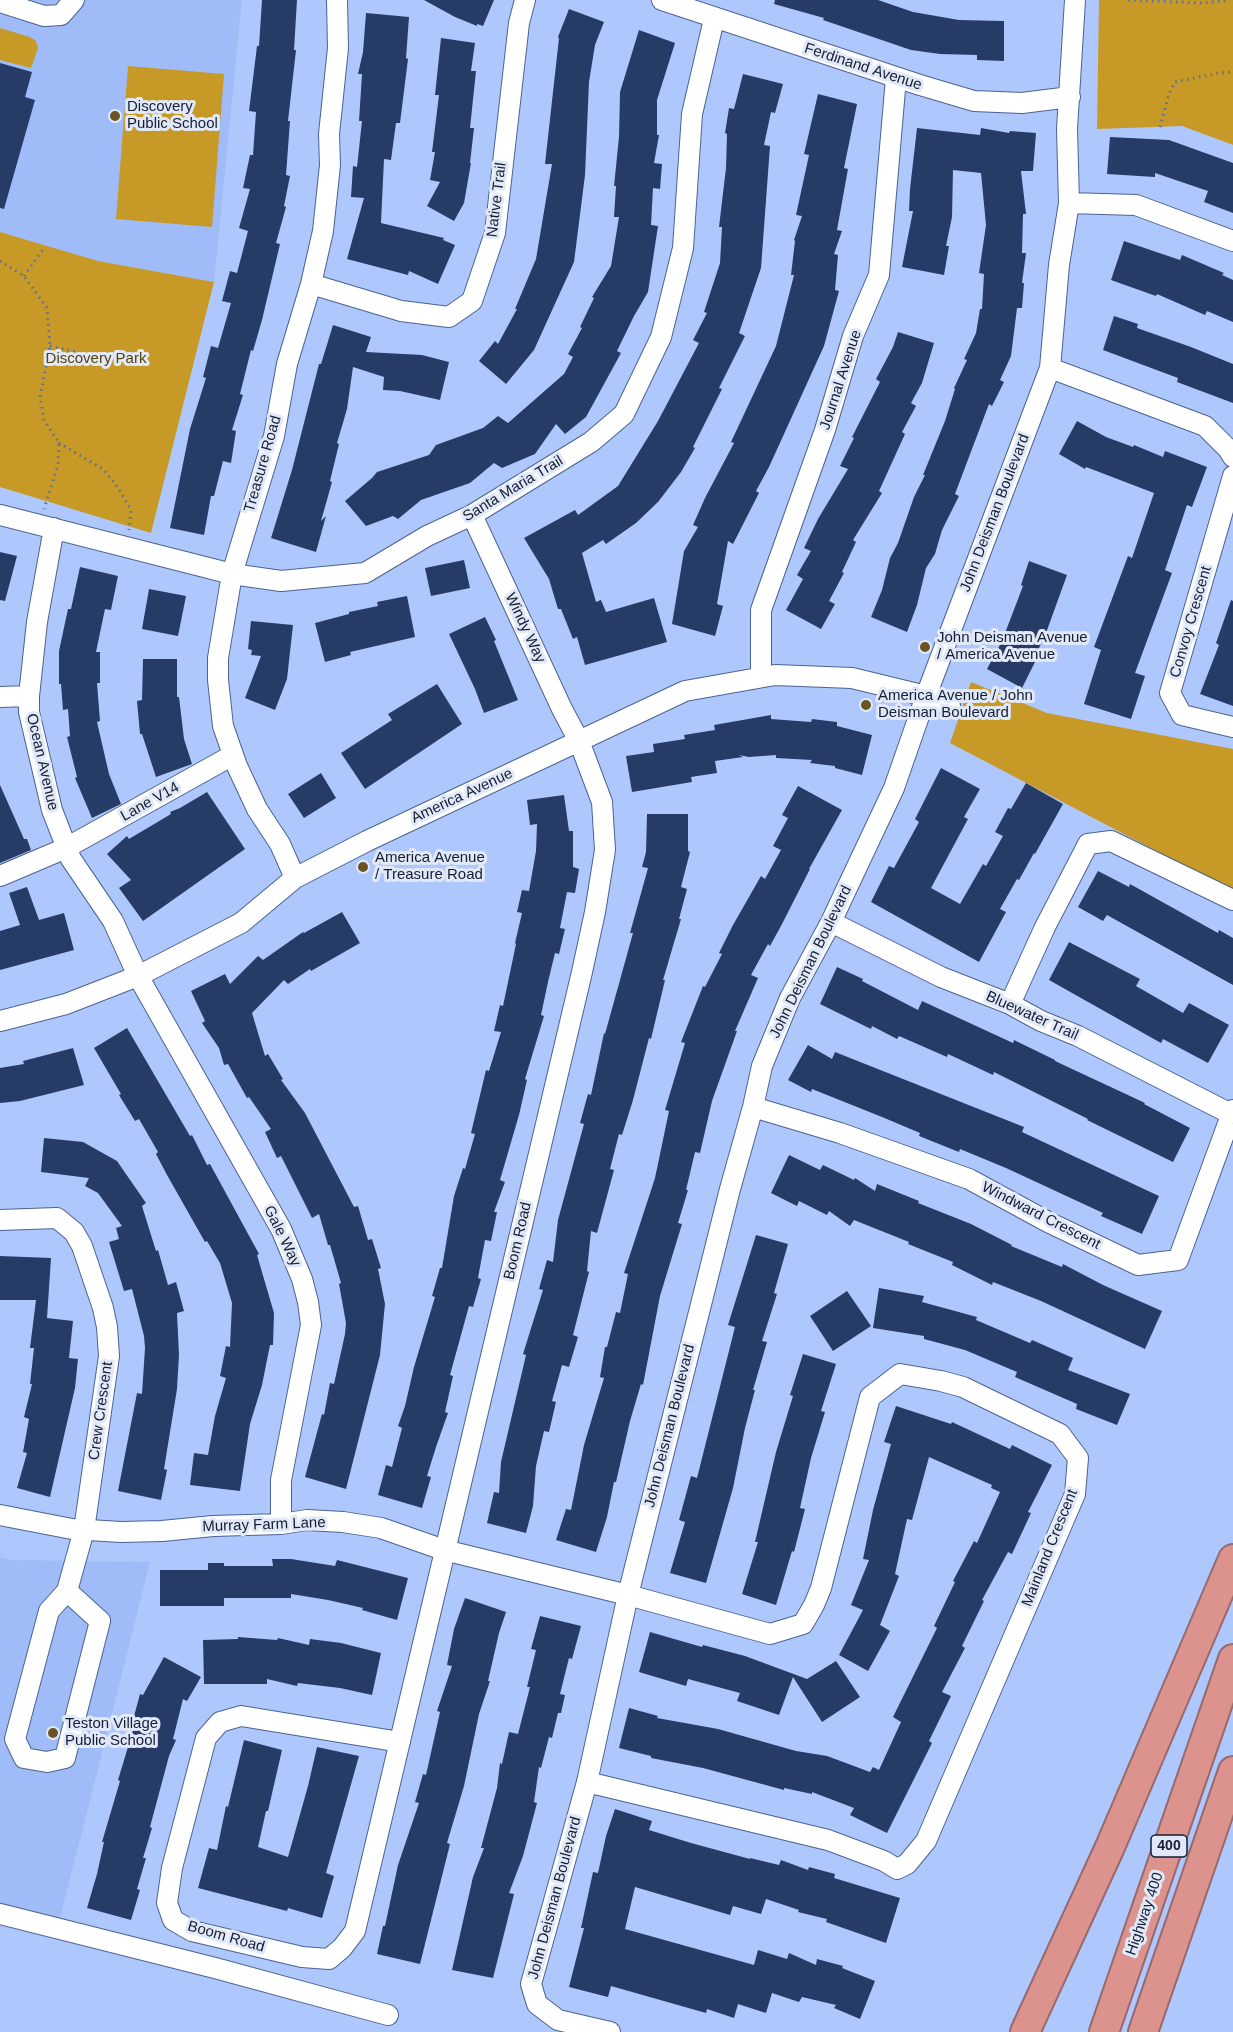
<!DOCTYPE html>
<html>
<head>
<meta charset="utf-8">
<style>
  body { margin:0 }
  canvas { display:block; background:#aec8fe }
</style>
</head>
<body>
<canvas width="1233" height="2032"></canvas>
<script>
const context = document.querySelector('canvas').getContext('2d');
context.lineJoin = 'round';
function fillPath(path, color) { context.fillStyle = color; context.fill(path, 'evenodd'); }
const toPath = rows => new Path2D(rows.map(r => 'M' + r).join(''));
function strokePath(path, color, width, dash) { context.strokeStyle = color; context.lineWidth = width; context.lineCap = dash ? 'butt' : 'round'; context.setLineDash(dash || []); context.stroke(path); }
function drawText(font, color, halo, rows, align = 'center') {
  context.font = font + ' Helvetica,sans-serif'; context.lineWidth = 6; context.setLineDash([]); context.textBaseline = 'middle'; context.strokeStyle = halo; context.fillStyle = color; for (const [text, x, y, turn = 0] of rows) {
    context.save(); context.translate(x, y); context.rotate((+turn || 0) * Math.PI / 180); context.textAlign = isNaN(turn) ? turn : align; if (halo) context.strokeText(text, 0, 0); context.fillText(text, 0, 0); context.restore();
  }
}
const built = toPath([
  [0,0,242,0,214,282,98,261,0,232],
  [0,1557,12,1560,150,1562,60,1919,0,1904]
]);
const green = toPath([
  [1099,0,1233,0,1233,145,1182,126,1097,129],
  [0,28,30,37,36,41,38,48,31,68,0,60],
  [128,66,224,74,212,227,116,219],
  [0,232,98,261,214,282,151,533,0,487],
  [971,682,1047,713,1233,749,1233,891,950,743]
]);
const building = toPath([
  [262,0,297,0,294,50,296,50,288,121,290,121,286,175,290,176,284,206,286,207,276,243,280,244,262,320,253,351,251,350,240,394,243,395,232,430,236,431,231,463,223,461,214,496,211,496,204,535,170,528,190,429,206,378,203,377,211,346,218,348,231,303,222,301,230,271,237,273,248,231,239,228,250,189,243,188,250,155,253,155,256,112,249,111,257,46,259,46],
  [424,0,494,0,483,26,477,24,477,26,455,17],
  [775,0,878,0,913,12,959,20,1004,21,1004,61,977,60,977,55,940,54,911,50,823,20,824,18,774,4],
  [569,9,604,22,595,45,589,82,585,175,574,262,534,350,506,384,479,361,495,341,498,344,517,309,515,309,536,259,552,164,545,164,559,38,558,37],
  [366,13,409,17,406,58,408,59,400,123,396,123,391,160,384,159,381,223,444,238,443,240,455,245,438,284,409,271,408,275,347,259,364,198,351,197,353,166,357,167,362,121,359,121,362,74,358,74,363,52],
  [639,30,675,43,657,100,657,135,659,135,654,163,662,164,660,189,653,188,651,225,658,226,648,292,634,316,617,351,621,353,603,386,586,417,565,434,556,424,535,454,502,468,494,463,470,483,421,500,398,519,393,516,366,526,345,501,372,478,377,472,429,455,436,445,483,428,498,416,508,423,564,374,573,357,568,354,582,328,580,327,594,298,592,297,611,266,619,217,614,217,616,186,614,186,619,137,620,92],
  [441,38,475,43,471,71,476,71,470,128,474,128,470,163,471,163,464,203,454,221,427,206,440,182,430,180,435,152,432,152,439,95,435,95],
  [0,63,32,72,25,97,35,100,4,209,0,208],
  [743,74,783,84,775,113,771,112,764,145,770,146,761,268,739,333,745,336,719,388,722,389,693,447,695,448,681,472,658,502,636,523,606,544,603,540,582,553,596,602,601,600,606,612,654,598,667,642,585,665,577,637,573,639,561,609,558,609,549,579,524,538,575,510,578,515,618,486,658,421,699,343,693,340,707,313,704,312,720,263,722,227,719,227,726,168,727,134,725,133,729,108,734,109],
  [818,94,857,104,844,168,848,169,837,230,842,231,834,254,838,255,835,290,839,291,824,346,769,467,756,491,759,493,733,544,728,541,717,604,723,606,715,636,672,624,684,551,698,527,693,525,705,498,734,443,731,442,776,346,794,275,791,275,795,241,794,240,802,216,796,215,809,155,804,154],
  [917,128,980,135,981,128,1009,133,1010,131,1036,133,1033,171,1021,171,1026,214,1023,214,1022,253,1026,253,1022,283,1024,283,1022,308,1017,308,1011,356,1000,380,1004,382,992,406,989,404,955,494,959,496,942,530,935,554,926,568,917,605,907,632,871,617,882,590,890,558,898,543,914,497,925,475,923,475,945,421,955,389,954,388,967,360,964,359,976,333,980,309,982,309,984,274,979,273,986,225,981,173,953,170,952,217,946,246,949,246,944,275,902,267,913,211,909,211,910,189],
  [1110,137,1169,140,1233,163,1233,213,1204,202,1208,191,1155,173,1155,177,1107,174],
  [1124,241,1180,260,1182,255,1224,273,1222,275,1233,280,1233,322,1207,311,1205,315,1157,294,1156,296,1111,280],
  [1114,316,1138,324,1137,328,1191,347,1233,364,1233,403,1177,382,1178,378,1103,350],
  [333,325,371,337,366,352,422,355,449,362,440,400,400,391,383,390,384,377,353,367,347,409,337,443,339,444,330,481,332,482,321,521,326,516,316,552,271,538,292,470,319,364,321,364],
  [898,332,934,343,922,383,911,403,916,406,902,432,905,434,879,491,882,493,853,540,856,542,842,572,844,573,829,601,835,604,821,629,786,610,803,579,797,575,811,551,804,548,818,519,848,469,840,466,854,438,852,437,880,382,876,379,893,347],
  [1077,421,1106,437,1133,447,1134,445,1163,457,1165,451,1207,467,1192,507,1187,505,1165,570,1172,573,1135,673,1145,676,1131,719,1084,704,1101,650,1094,647,1128,556,1132,558,1154,493,1086,467,1085,469,1059,454],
  [0,552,17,556,5,601,0,600],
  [464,560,470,588,431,596,425,568],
  [1029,561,1067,575,1046,633,1033,661,1035,662,1022,688,987,669,1002,641,1023,586,1021,585],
  [80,567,118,576,111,610,105,609,96,652,100,652,100,683,97,683,100,721,97,722,109,774,121,804,92,818,75,778,77,777,67,737,70,736,68,709,63,710,61,684,59,684,59,651,68,609,71,609],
  [149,589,186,596,178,636,142,629],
  [407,596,415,637,350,652,351,655,325,662,315,623,349,614,349,612,378,606,377,602],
  [1231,600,1233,601,1233,706,1200,694,1219,645,1216,643],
  [485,617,496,640,494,641,518,700,484,713,475,689,449,634],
  [251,621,293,625,287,679,275,710,245,698,261,656,251,655,252,650,248,649],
  [143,659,177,659,177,697,179,697,184,739,192,764,156,777,142,734,140,734,137,701,142,700],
  [437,684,462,724,365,789,341,753,392,720,388,714],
  [771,715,771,719,811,722,812,719,837,722,837,726,872,735,862,775,835,768,835,766,810,763,812,760,776,758,776,755,749,757,739,755,743,757,715,761,717,773,691,777,692,782,632,792,626,756,654,752,653,744,685,739,684,735,715,730,714,725],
  [941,768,980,789,964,817,968,819,931,888,960,904,983,864,986,866,1003,836,995,832,1008,808,1011,809,1026,783,1063,804,1035,854,1034,853,1019,880,1017,879,1000,909,1006,912,979,962,871,902,889,866,894,868,919,822,915,819],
  [321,773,336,798,304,818,288,794],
  [0,785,24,839,27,839,31,850,0,863],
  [798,786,842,810,809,869,810,869,782,924,770,946,768,944,751,975,758,978,735,1031,737,1031,712,1101,700,1153,695,1152,686,1190,688,1190,678,1223,682,1224,660,1296,643,1385,641,1384,630,1421,616,1482,614,1482,607,1517,596,1552,556,1540,566,1509,571,1510,584,1445,604,1378,600,1377,605,1347,607,1347,616,1312,620,1313,628,1274,624,1273,655,1178,669,1111,665,1110,685,1043,681,1042,703,986,705,987,722,954,719,953,733,925,761,876,765,879,781,850,773,846,788,818,782,815],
  [207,792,245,849,143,921,119,888,131,880,107,854,127,836,129,839,171,814,170,812,180,808],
  [564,795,569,831,573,831,573,867,579,869,575,893,567,892,560,928,565,929,559,954,555,953,548,982,541,1015,544,1016,525,1079,527,1080,519,1115,500,1180,505,1182,494,1212,497,1212,491,1241,485,1240,478,1278,481,1279,473,1307,469,1306,450,1375,453,1376,445,1412,448,1413,436,1447,427,1476,431,1477,422,1508,378,1495,386,1465,392,1467,402,1428,398,1426,405,1406,414,1367,435,1297,432,1296,440,1268,442,1268,454,1196,463,1168,465,1169,475,1134,471,1133,486,1070,489,1071,501,1032,494,1031,500,1005,503,1006,516,944,515,943,522,913,517,912,522,890,529,891,536,851,537,824,530,825,527,800],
  [647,814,688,814,688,851,690,852,681,887,687,889,679,919,681,919,663,980,665,980,651,1039,649,1038,633,1100,622,1135,619,1134,610,1169,614,1170,597,1233,591,1231,587,1271,589,1272,573,1335,578,1337,569,1367,562,1365,552,1401,556,1402,549,1432,544,1431,536,1466,533,1506,526,1533,487,1523,494,1492,499,1493,501,1462,526,1355,523,1354,543,1290,539,1289,547,1260,553,1262,558,1220,584,1124,580,1123,588,1094,591,1095,604,1033,605,1034,633,933,630,933,648,868,642,867,646,852],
  [1098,871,1129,887,1130,884,1218,933,1219,930,1233,938,1233,985,1107,915,1103,921,1078,907],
  [27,887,39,920,64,913,74,950,0,970,0,931,20,925,9,893],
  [342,912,360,943,311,971,310,969,288,984,284,980,252,1013,265,1056,268,1054,283,1079,281,1080,305,1113,354,1207,358,1206,368,1240,372,1239,381,1268,378,1269,385,1304,380,1355,346,1489,305,1477,322,1414,324,1415,330,1383,334,1384,345,1334,346,1323,339,1284,341,1283,330,1245,328,1245,319,1214,312,1218,281,1156,277,1158,265,1132,271,1129,249,1097,247,1098,228,1064,224,1065,219,1048,202,1023,205,1021,191,991,225,974,230,984,258,956,263,960,303,932,304,933],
  [1069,942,1140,979,1136,986,1183,1013,1189,1003,1229,1025,1208,1063,1163,1039,1161,1043,1049,980],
  [837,967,863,979,862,981,918,1010,922,1001,1013,1043,1014,1040,1055,1060,1055,1061,1145,1103,1144,1104,1190,1128,1173,1162,1087,1120,1088,1119,994,1072,993,1075,948,1054,947,1057,899,1036,897,1039,872,1026,871,1029,820,1004],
  [127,1028,190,1136,192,1135,207,1165,210,1164,259,1254,257,1255,274,1313,273,1345,270,1345,262,1385,250,1424,240,1491,190,1485,194,1453,208,1455,215,1416,226,1378,220,1376,226,1346,230,1347,232,1303,220,1263,207,1241,205,1242,167,1175,156,1154,158,1152,139,1119,135,1121,119,1095,121,1094,94,1048],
  [808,1045,832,1059,835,1052,1024,1127,1022,1132,1159,1196,1142,1234,1101,1216,1103,1213,1006,1168,960,1149,959,1152,919,1136,920,1133,882,1117,812,1089,811,1092,788,1080],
  [73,1048,84,1085,20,1101,0,1103,0,1068,24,1064,23,1061],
  [44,1138,83,1142,117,1161,146,1203,142,1206,156,1251,158,1250,168,1285,176,1282,184,1311,177,1313,179,1355,177,1389,164,1469,167,1470,161,1500,118,1491,137,1393,142,1394,145,1348,144,1336,132,1289,124,1291,109,1242,119,1239,116,1228,122,1226,98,1193,85,1186,89,1178,41,1172],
  [789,1155,820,1170,823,1165,854,1180,855,1178,875,1191,877,1184,919,1201,918,1203,971,1224,1012,1245,1011,1246,1062,1267,1063,1264,1103,1285,1162,1311,1145,1349,1041,1301,993,1282,992,1285,952,1265,953,1262,908,1244,909,1242,854,1220,850,1226,829,1211,827,1215,799,1201,797,1206,771,1193],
  [756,1235,788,1244,774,1293,777,1294,762,1341,767,1342,753,1390,755,1390,745,1428,733,1488,706,1583,670,1573,685,1522,679,1520,691,1476,697,1478,735,1327,728,1325],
  [0,1256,51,1258,47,1318,73,1321,69,1358,78,1359,75,1388,50,1497,17,1488,27,1453,23,1452,29,1419,24,1417,32,1384,30,1384,34,1348,30,1348,36,1300,0,1300],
  [879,1288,924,1296,922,1302,977,1317,976,1320,1030,1343,1032,1340,1073,1358,1068,1370,1130,1394,1117,1425,1076,1409,1077,1404,1015,1377,1017,1372,965,1350,924,1339,924,1336,873,1328],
  [847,1291,871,1326,833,1351,810,1316],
  [803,1354,836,1364,821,1411,825,1412,811,1458,800,1508,805,1509,794,1552,792,1551,776,1605,742,1594,758,1542,755,1542,776,1452,793,1396,790,1395],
  [896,1406,951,1424,952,1422,1010,1449,1012,1445,1052,1465,1028,1512,1031,1513,1012,1554,1008,1552,982,1600,984,1601,962,1646,965,1648,942,1692,951,1696,929,1741,932,1743,887,1833,850,1815,854,1808,812,1792,812,1794,784,1788,784,1790,703,1768,651,1758,651,1756,619,1748,629,1708,658,1716,657,1718,718,1729,796,1751,827,1756,870,1772,873,1767,879,1770,901,1722,893,1717,937,1628,934,1626,955,1582,953,1581,974,1541,977,1543,1000,1492,991,1488,992,1485,929,1457,912,1520,907,1519,895,1574,899,1576,880,1625,890,1631,868,1671,839,1655,863,1610,851,1605,869,1560,863,1559,873,1510,891,1444,884,1442],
  [272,1559,291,1559,335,1566,337,1560,408,1578,397,1620,362,1610,363,1608,328,1600,291,1594,291,1598,224,1598,224,1606,160,1606,160,1570,208,1570,208,1563,224,1563,224,1566,273,1566],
  [465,1598,506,1612,499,1633,488,1681,490,1681,479,1714,464,1786,447,1843,450,1844,420,1964,377,1954,383,1926,385,1926,398,1865,419,1803,415,1802,423,1774,426,1775,440,1712,437,1711,452,1666,447,1665,454,1629],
  [540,1616,581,1626,572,1659,569,1658,560,1694,565,1695,561,1713,558,1713,552,1738,549,1737,541,1768,539,1767,534,1802,537,1803,523,1856,509,1893,514,1894,493,1978,452,1970,473,1877,484,1848,481,1848,497,1788,500,1763,502,1764,509,1732,518,1734,530,1687,527,1687,536,1650,531,1649],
  [650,1632,702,1647,703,1645,745,1656,807,1679,836,1661,860,1697,822,1722,793,1677,779,1715,737,1701,740,1693,688,1679,686,1686,639,1672],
  [238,1637,277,1640,278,1638,309,1645,310,1639,341,1643,381,1653,372,1695,340,1688,298,1683,297,1686,267,1679,267,1684,204,1684,203,1640,238,1639],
  [164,1657,201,1677,187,1701,183,1699,173,1739,176,1740,169,1756,150,1827,152,1828,143,1858,146,1858,137,1889,140,1890,131,1920,87,1908,97,1874,104,1842,102,1842,120,1781,118,1780,128,1747,126,1746,137,1721,133,1720,140,1694,143,1695],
  [244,1740,282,1750,268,1811,266,1811,258,1847,288,1857,308,1786,317,1747,359,1756,326,1873,334,1876,322,1918,288,1908,287,1911,198,1888,209,1848,217,1850,226,1806,228,1807],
  [615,1809,652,1821,649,1830,691,1843,750,1859,750,1858,779,1865,781,1860,808,1870,809,1867,835,1874,834,1878,900,1898,886,1943,826,1922,827,1919,798,1912,799,1910,766,1899,761,1914,733,1906,730,1915,635,1887,625,1929,754,1965,758,1950,787,1959,789,1953,816,1965,817,1959,843,1966,842,1968,875,1981,860,2019,834,2008,836,2005,802,1997,799,2002,772,1993,766,2013,738,2004,734,2018,707,2009,706,2013,611,1986,608,1997,569,1987,584,1928,581,1928,593,1872,598,1873,606,1836]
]);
const path = toPath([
  [1128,0,1203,3,1227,0],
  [1160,127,1169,94,1175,82,1219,73,1233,72],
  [0,261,24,276,47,308,50,346,40,397,44,420,59,443,58,465,44,509],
  [24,276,44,248],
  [50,346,76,352],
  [59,443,103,469,119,489,131,510,129,530]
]);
const minor = toPath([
  [662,0,920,85,974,101,1022,103,1070,97],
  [0,2,44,16,61,15,74,0],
  [1069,203,1136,205,1233,241],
  [311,284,401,311,449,317,472,301,495,233,519,23,525,0],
  [1050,368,1205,426,1228,449,1233,457],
  [1233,476,1170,693,1182,715,1233,727],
  [0,515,232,574,281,581,365,573,427,536,472,515,591,442,624,414,661,337,683,248,692,114,714,19],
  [54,528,37,622,29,696,29,712,52,810,71,859,113,921,138,976,281,1229,302,1279,308,1302,311,1325,281,1480,281,1524],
  [761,676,761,610,825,430,853,336,879,275,896,78],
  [0,697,29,696],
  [0,876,66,848,233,755],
  [295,878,280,844,257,809,237,766,223,726,218,680,218,658,232,574,274,436,287,364,311,284,323,231,330,165,329,134,338,48,337,0],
  [831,922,941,977,1010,1004,1041,1021,1078,1036,1231,1114],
  [1010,1004,1045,927,1088,844,1111,841,1233,900],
  [0,1021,66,1004,138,976,241,923,295,878,367,841,685,691,775,675,852,678,926,696,950,706],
  [753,1107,840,1133,969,1179,1048,1222,1138,1265,1178,1260,1233,1110],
  [0,1220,57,1218,74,1232,82,1246,103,1308,107,1327,109,1356,84,1530,67,1591,49,1611,15,1739,24,1758,47,1762,65,1758,100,1621,67,1591],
  [0,1515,72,1529,121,1532,162,1531,213,1526,281,1524,307,1520,343,1522,381,1528,444,1550,628,1595,770,1634,803,1624,814,1605,821,1588,870,1397,900,1374,941,1381,963,1387,1060,1434,1078,1458,1075,1494,926,1841,907,1864,897,1869,884,1861,828,1840,587,1782],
  [400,1742,241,1716,220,1722,206,1738,172,1868,167,1903,173,1920,192,1931,302,1957,329,1959,342,1948,355,1931,582,972,595,912,605,850,602,802,579,741,562,709,472,515],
  [0,1914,215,1968,388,2015],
  [610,2032,558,2020,537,2004,531,1984,587,1782,628,1595,730,1189,753,1107,762,1066,790,998,831,922,894,788,926,696,1050,368,1059,265,1069,203,1067,129,1075,0]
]);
const highway = toPath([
  [1025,2032,1110,1847,1233,1559],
  [1104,2032,1233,1659],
  [1143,2032,1233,1771]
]);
const markers = [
  [115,116,6,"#6a5423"],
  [925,647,6,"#6a5423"],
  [866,705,6,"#6a5423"],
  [363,867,6,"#6a5423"],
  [53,1733,6,"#6a5423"]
];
const shields = [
  [1169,1846,36]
];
const shieldNames = [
  ["400",1169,1846]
];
const streetNames = [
  ["Ferdinand Avenue",863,67,18],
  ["Native Trail",497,200,-83],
  ["Journal Avenue",841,380,-72],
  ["Treasure Road",263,464,-74],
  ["Santa Maria Trail",513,489,-31],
  ["John Deisman Boulevard",995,513,-69],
  ["Convoy Crescent",1191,622,-74],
  ["Windy Way",525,628,65],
  ["Ocean Avenue",42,762,77],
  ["America Avenue",462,796,-25],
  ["Lane V14",150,802,-29],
  ["John Deisman Boulevard",811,962,-64],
  ["Bluewater Trail",1032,1016,24],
  ["Windward Crescent",1041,1216,27],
  ["Gale Way",282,1236,64],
  ["Boom Road",518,1241,-77],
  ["Crew Crescent",101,1411,-82],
  ["John Deisman Boulevard",670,1426,-76],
  ["Murray Farm Lane",264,1525,-2],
  ["Mainland Crescent",1050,1548,-68],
  ["John Deisman Boulevard",555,1898,-75],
  ["Highway 400",1145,1914,-71],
  ["Boom Road",226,1937,16]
];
const poiNames = [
  ["Discovery",127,107],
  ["Public School",127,124],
  ["John Deisman Avenue",937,638],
  ["/ America Avenue",937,655],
  ["America Avenue / John",878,696],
  ["Deisman Boulevard",878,713],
  ["America Avenue",375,858],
  ["/ Treasure Road",375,875],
  ["Teston Village",65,1724],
  ["Public School",65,1741]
];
const parkNames = [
  ["Discovery Park",96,359]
];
fillPath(built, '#9fbcf8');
fillPath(green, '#c79a28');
fillPath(building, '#273b67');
strokePath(minor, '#4c6291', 22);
strokePath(highway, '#976a6d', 32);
strokePath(path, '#5e6f93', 3, [1.5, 4.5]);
strokePath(minor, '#fff', 20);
strokePath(highway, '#dd938d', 28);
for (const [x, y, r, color] of markers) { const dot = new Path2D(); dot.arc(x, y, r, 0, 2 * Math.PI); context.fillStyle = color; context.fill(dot); strokePath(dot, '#e1e9f9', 2); }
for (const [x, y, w] of shields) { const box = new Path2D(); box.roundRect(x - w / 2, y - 11, w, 22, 4.5); context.fillStyle = '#e1e9f9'; context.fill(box); strokePath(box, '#151e32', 1.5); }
drawText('bold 14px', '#151e32', null, shieldNames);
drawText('15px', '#151e32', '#e1e9f9', streetNames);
drawText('15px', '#151e32', '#e1e9f9', poiNames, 'left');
drawText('15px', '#584209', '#e1e9f9', parkNames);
</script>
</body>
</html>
